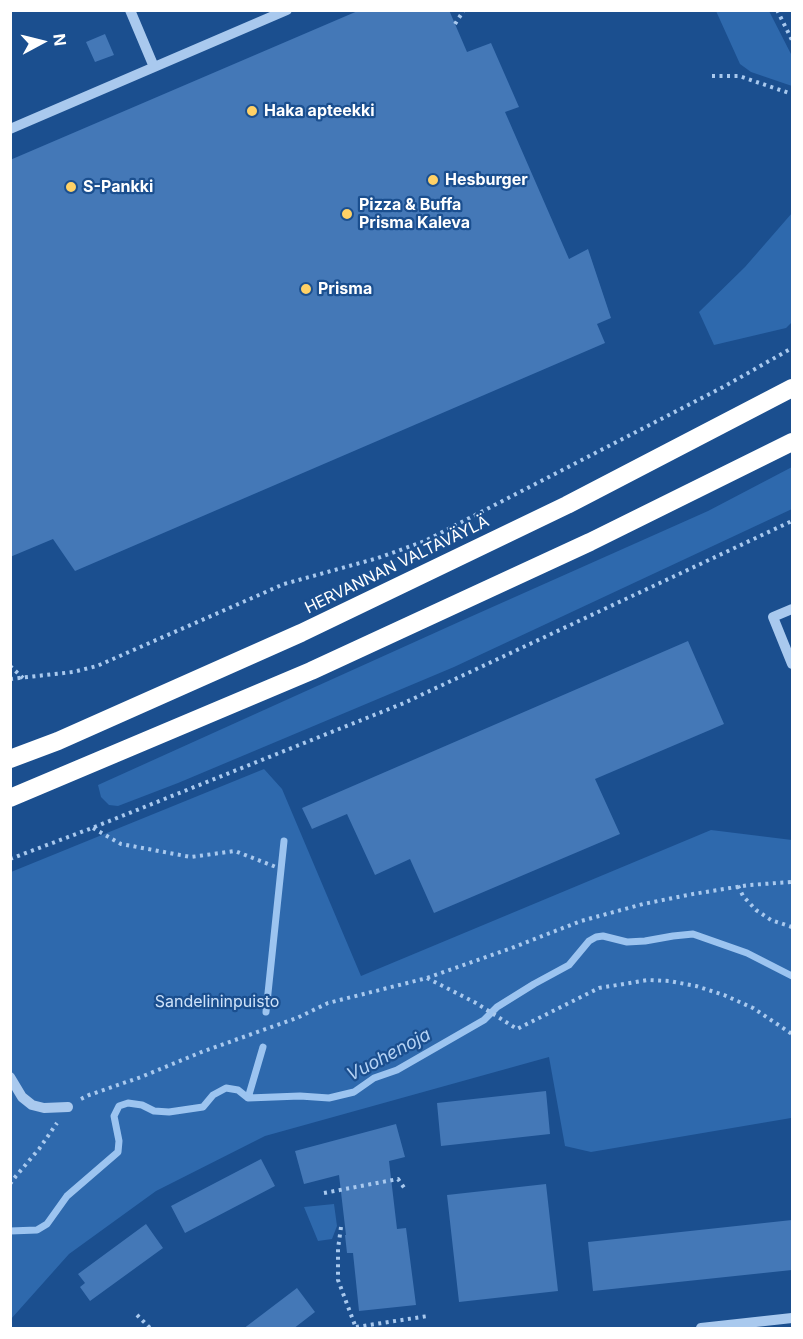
<!DOCTYPE html>
<html>
<head>
<meta charset="utf-8">
<style>
  body { margin:0 }
  #map { position:relative; width:803px; height:1339px; overflow:hidden; background:#1b4f8f; font-family:Inter,sans-serif }
  canvas { display:block }
  .frame { position:absolute; inset:0; border:12px solid #fff; pointer-events:none }
  .north { position:absolute; left:12px; top:12px; width:60px; height:60px; -webkit-text-stroke:4px #1b4f8f; paint-order:stroke; rotate:83deg; font-size:16px; font-weight:700; line-height:24px; text-align:center; color:#fff }
  .north::after { content:''; display:block; margin:auto; width:21px; height:27px; background:#fff; clip-path:polygon(50% 0,100% 100%,50% 72%,0 100%) }
</style>
</head>
<body>
<div id="map">
<canvas width="803" height="1339"></canvas>
<div class="frame"></div>
<div class="north">N</div>
</div>
<script>
const context = document.querySelector('canvas').getContext('2d');
context.lineJoin = 'round';
function fillPath(path, color) { context.fillStyle = color; context.fill(path, 'evenodd'); }
const toPath = rows => new Path2D(rows.map(r => 'M' + r).join(''));
function strokePath(path, color, width, dash) { context.strokeStyle = color; context.lineWidth = width; context.lineCap = dash ? 'butt' : 'round'; context.setLineDash(dash || []); context.stroke(path); }
function drawText(font, color, halo, rows, align = 'center') {
  context.font = font + ' Inter,sans-serif'; context.lineWidth = 4.5; context.setLineDash([]); context.textBaseline = 'middle'; context.strokeStyle = halo; context.fillStyle = color; for (const [text, x, y, turn = 0] of rows) {
    context.save(); context.translate(x, y); context.rotate((+turn || 0) * Math.PI / 180); context.textAlign = isNaN(turn) ? turn : align; if (halo) context.strokeText(text, 0, 0); context.fillText(text, 0, 0); context.restore();
  }
}
const green = toPath([
  [716,11,769,11,792,56,792,86,751,72,740,64],
  [792,213,792,322,786,328,714,345,699,312,745,267],
  [792,467,792,509,454,667,178,783,118,806,109,805,101,797,98,785,461,621,708,511],
  [264,769,282,789,361,976,711,830,792,840,792,1122,791,1118,591,1152,565,1146,549,1057,265,1136,156,1191,69,1254,11,1319,11,872],
  [334,1204,337,1226,332,1239,318,1241,304,1207]
]);
const stream = toPath([
  [266,1012,284,841],
  [248,1098,263,1047],
  [10,1231,37,1230,47,1224,67,1196,118,1152,119,1141,114,1116,119,1106,128,1103,142,1105,154,1111,169,1112,203,1107,213,1095,226,1088,238,1090,248,1098,300,1096,329,1098,354,1092,374,1078,397,1070,484,1020,497,1007,534,984,569,965,589,941,596,937,603,936,627,942,645,941,673,936,693,934,747,953,792,976]
]);
const building = toPath([
  [360,10,449,10,467,52,491,43,519,107,505,112,569,259,588,249,611,318,597,324,605,343,75,571,53,539,10,557,10,160],
  [105,34,114,55,95,62,86,42],
  [688,641,724,724,595,779,620,834,434,913,410,859,375,875,347,814,312,829,302,808],
  [546,1091,550,1134,441,1146,437,1103],
  [396,1124,405,1157,389,1161,397,1229,406,1228,416,1305,359,1311,353,1253,347,1253,345,1235,346,1235,339,1175,304,1184,295,1151],
  [261,1159,275,1186,185,1233,171,1206],
  [546,1184,558,1291,459,1302,447,1195],
  [792,1220,792,1270,593,1291,588,1242],
  [146,1224,163,1248,90,1301,80,1287,85,1283,78,1274],
  [297,1288,315,1312,293,1329,243,1329]
]);
const path = toPath([
  [777,10,792,40],
  [455,24,464,10],
  [712,76,739,76,792,94],
  [10,666,23,678],
  [10,679,73,672,97,666,284,584,378,558,425,541,725,386,792,348],
  [93,828,121,844,191,857,235,851,276,867],
  [10,859,92,828,404,703,792,521],
  [738,886,743,896,756,910,771,920,792,927],
  [427,978,476,1003,517,1029,599,988,648,980,669,981,696,986,724,995,753,1008,792,1034],
  [81,1099,89,1095,141,1077,204,1051,297,1018,328,1003,427,978,509,949,581,921,643,904,693,894,749,885,792,882],
  [10,1184,16,1176,39,1149,57,1123],
  [324,1193,398,1179,405,1189],
  [341,1227,338,1249,338,1280,356,1328],
  [137,1315,150,1328],
  [356,1327,428,1316]
]);
const minor = toPath([
  [130,10,154,67],
  [10,129,287,10],
  [792,609,773,617,792,664],
  [10,1077,22,1097,32,1105,44,1108,68,1107],
  [701,1328,792,1318]
]);
const highway = toPath([
  [10,759,58,741,301,633,567,505,792,388],
  [10,798,311,671,590,542,792,442]
]);
const markers = [
  [252,111,6,"#ffd166"],
  [433,180,6,"#ffd166"],
  [71,187,6,"#ffd166"],
  [347,214,6,"#ffd166"],
  [306,289,6,"#ffd166"]
];
const poiNames = [
  ["Haka apteekki",264,111],
  ["Hesburger",445,180],
  ["S-Pankki",83,187],
  ["Pizza & Buffa",359,205],
  ["Prisma Kaleva",359,223],
  ["Prisma",318,289]
];
const streetNames = [
  ["HERVANNAN VALTAVÄYLÄ",397,565,-26]
];
const parkNames = [
  ["Sandelininpuisto",217,1002]
];
const waterNames = [
  ["Vuohenoja",389,1055,-28]
];
fillPath(green, '#2e69ad');
strokePath(stream, '#9cc4f0', 7);
fillPath(building, '#4478b7');
strokePath(path, '#a9c9ee', 4, [3, 4.5]);
strokePath(minor, '#a9c9ee', 10);
strokePath(highway, '#fff', 18);
for (const [x, y, r, color] of markers) { const dot = new Path2D(); dot.arc(x, y, r, 0, 2 * Math.PI); context.fillStyle = color; context.fill(dot); strokePath(dot, '#1b4f8f', 2); }
drawText('bold 16px', '#fff', '#1b4f8f', poiNames, 'left');
drawText('16px', '#fff', '#1b4f8f', streetNames);
drawText('16px', '#cfe3fa', '#1b4f8f', parkNames);
drawText('italic 18px', '#b5d3f5', '#1b4f8f', waterNames);
</script>
</body>
</html>
